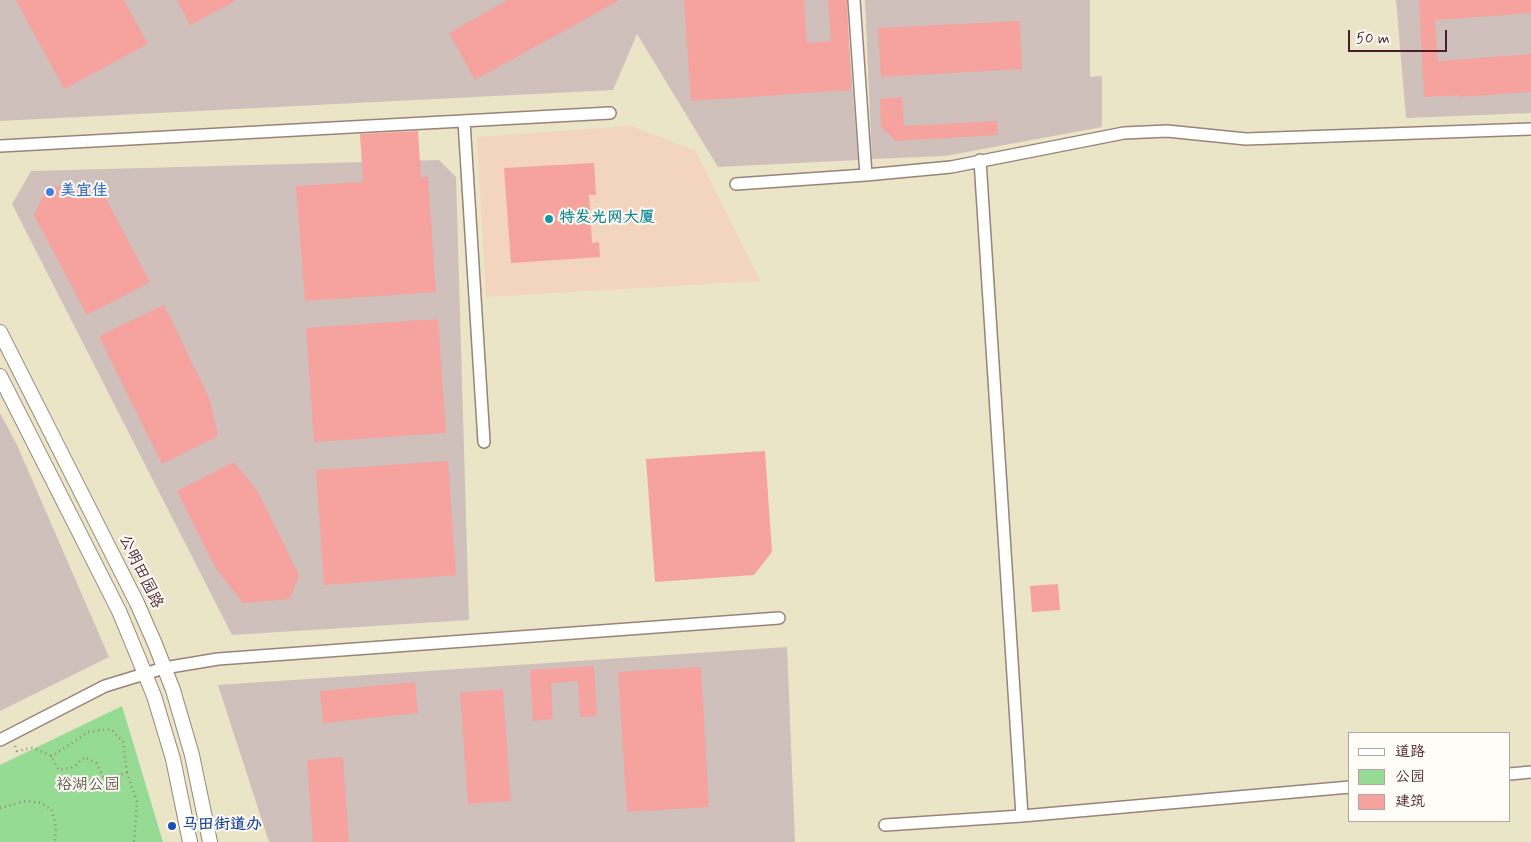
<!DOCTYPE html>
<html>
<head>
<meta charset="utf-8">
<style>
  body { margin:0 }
  #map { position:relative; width:1531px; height:842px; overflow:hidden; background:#ebe5c7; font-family:Mynerve,"LXGW WenKai TC",sans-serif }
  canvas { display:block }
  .legend { position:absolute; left:1348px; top:732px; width:162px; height:90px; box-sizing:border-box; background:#fdfcf7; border:1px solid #b5a4a5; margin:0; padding:6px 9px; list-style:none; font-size:15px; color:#4a1f2b }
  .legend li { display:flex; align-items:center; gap:10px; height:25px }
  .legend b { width:25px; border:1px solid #b5a4a5 }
  .scale { position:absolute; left:1348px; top:30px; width:99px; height:22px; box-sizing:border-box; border:2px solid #4a1f2b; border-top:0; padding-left:6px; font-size:15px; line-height:18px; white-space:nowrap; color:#4a1f2b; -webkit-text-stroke:4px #fdfcf7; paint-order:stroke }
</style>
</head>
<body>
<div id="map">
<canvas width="1531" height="842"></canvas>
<ul class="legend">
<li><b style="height:6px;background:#fff"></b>道路</li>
<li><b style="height:14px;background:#96db94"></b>公园</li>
<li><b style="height:14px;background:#f6a29f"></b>建筑</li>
</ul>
<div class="scale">50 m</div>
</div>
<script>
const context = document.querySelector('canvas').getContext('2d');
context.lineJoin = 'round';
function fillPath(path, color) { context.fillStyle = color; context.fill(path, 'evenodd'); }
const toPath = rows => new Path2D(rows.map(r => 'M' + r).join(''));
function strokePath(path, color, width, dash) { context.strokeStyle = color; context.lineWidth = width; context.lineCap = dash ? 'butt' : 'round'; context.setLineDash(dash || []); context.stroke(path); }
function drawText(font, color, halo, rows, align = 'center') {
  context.font = font + ' Mynerve,"LXGW WenKai TC",sans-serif'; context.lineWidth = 4; context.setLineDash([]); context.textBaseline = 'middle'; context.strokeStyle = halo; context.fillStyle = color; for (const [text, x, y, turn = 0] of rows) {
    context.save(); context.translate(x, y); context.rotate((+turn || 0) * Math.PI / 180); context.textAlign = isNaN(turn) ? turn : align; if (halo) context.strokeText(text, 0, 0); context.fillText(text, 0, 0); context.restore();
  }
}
const built = toPath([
  [631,126,696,151,760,281,486,297,477,137]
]);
const industrial = toPath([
  [0,0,846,0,858,160,718,167,637,34,613,90,0,121],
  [865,0,1090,0,1090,77,1102,76,1102,127,945,156,872,159],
  [1396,0,1531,0,1531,113,1406,118],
  [439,160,456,177,469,620,232,635,12,204,31,171],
  [0,413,17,445,109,657,0,711],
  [787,647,795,842,269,842,218,685]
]);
const green = toPath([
  [122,706,163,842,0,842,0,765]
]);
const building = toPath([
  [16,0,124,0,148,44,64,89],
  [177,0,237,0,190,25],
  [508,0,620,0,475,80,449,33],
  [684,0,804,0,807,43,831,41,828,0,847,0,851,90,691,101],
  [1419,0,1531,0,1531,13,1435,20,1438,61,1531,54,1531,92,1458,97,1458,95,1424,97],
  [1020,21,1022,69,881,77,878,28],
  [902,97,904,126,997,121,998,135,896,141,881,127,880,99],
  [418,131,421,177,428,177,436,292,305,301,296,186,363,182,360,134],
  [594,163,596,195,589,195,592,243,599,242,600,257,511,263,504,168],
  [98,184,150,282,87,315,34,215,47,187],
  [164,305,210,400,218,436,162,464,99,336],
  [438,319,446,433,314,442,306,328],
  [765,451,772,552,754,575,655,582,646,459],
  [448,461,456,575,324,585,316,470],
  [234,462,258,492,299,575,290,599,243,603,215,567,177,491],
  [1058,584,1060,610,1032,612,1030,586],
  [594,666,597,716,580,717,578,681,551,683,553,719,533,721,530,670],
  [701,667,709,807,627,812,618,672],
  [415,682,418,713,323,723,320,691],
  [503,689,511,801,468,804,460,693],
  [343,757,349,842,313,842,307,760]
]);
const path = toPath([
  [15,746,17,751,32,748,50,755,59,770,74,767,85,757,96,763,104,778,127,773,137,802,134,842],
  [51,757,88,732,111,729,123,742,127,773],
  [0,808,26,801,41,803,52,810,56,828,55,842]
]);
const minor = toPath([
  [854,0,866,175],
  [464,121,484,442],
  [0,146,610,113],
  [980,160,1022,816],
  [736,184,866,175,951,167,1124,133,1167,131,1246,139,1531,129],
  [0,740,105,686,164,668,218,659,779,618],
  [1510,774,1531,772],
  [885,825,1022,816,1350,787]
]);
const tertiary = toPath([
  [0,332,137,603,155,644,173,690,192,755,210,842],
  [0,376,119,611,136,652,154,696,173,759,190,842]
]);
const markers = [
  [50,192,5,"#3f7fe0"],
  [549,219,5,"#0f9aa8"],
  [172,826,5,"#1a4fb4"]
];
const shopNames = [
  ["美宜佳",60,192]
];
const cultureNames = [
  ["特发光网大厦",559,219]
];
const streetNames = [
  ["公明田园路",140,572,64]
];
const parkNames = [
  ["裕湖公园",88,786]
];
const transitNames = [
  ["马田街道办",182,826]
];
fillPath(built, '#f3d4bf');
fillPath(industrial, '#cfc0bb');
fillPath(green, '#96db94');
fillPath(building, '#f6a29f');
strokePath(minor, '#9a8279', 14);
strokePath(tertiary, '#9a8279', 16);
strokePath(path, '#9a8279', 2.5, [1, 4]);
strokePath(minor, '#fff', 11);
strokePath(tertiary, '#fff', 14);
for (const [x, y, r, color] of markers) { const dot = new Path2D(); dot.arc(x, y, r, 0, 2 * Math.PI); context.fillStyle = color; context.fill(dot); strokePath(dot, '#fdfcf7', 2); }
drawText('bold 16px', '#366cbe', '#fdfcf7', shopNames, 'left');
drawText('bold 16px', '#0d838f', '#fdfcf7', cultureNames, 'left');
drawText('16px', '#4a1f2b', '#fdfcf7', streetNames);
drawText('16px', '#61574a', '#fdfcf7', parkNames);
drawText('bold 16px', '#164399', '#fdfcf7', transitNames, 'left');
</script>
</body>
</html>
